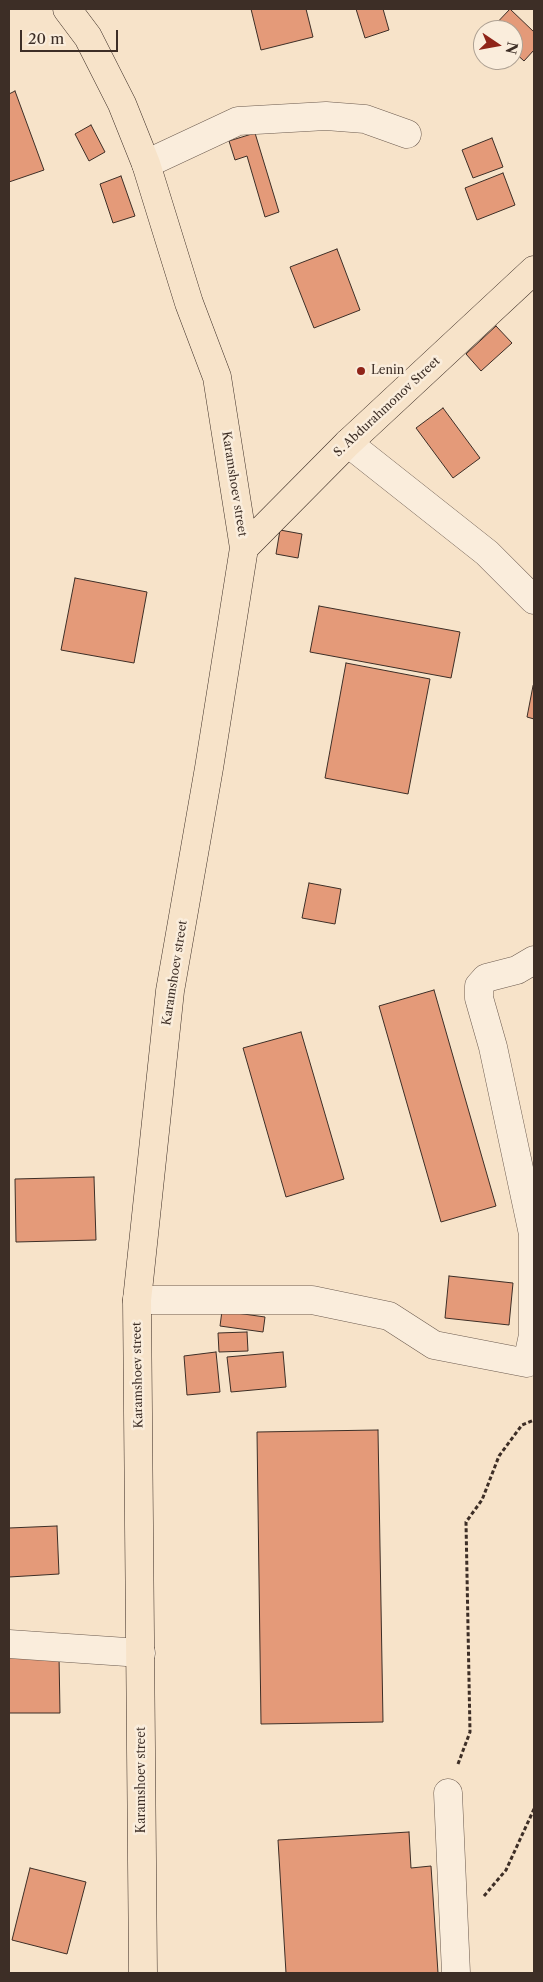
<!DOCTYPE html>
<html>
<head>
<meta charset="utf-8">
<style>
  body { margin:0 }
  #map { position:relative; width:543px; height:1982px; overflow:hidden; background:#f7e3c9; font-family:"Libre Caslon Text",serif }
  canvas { display:block }
  .frame { position:absolute; inset:0; border:10px solid #3d2e26; pointer-events:none }
  .north { position:absolute; left:473px; top:20px; width:50px; height:50px; box-sizing:border-box; background:#faeddc; border:1px solid #aea193; border-radius:50%; rotate:102deg; font-size:14px; font-weight:700; line-height:20px; text-align:center; color:#3d2e26 }
  .north::after { content:''; display:block; margin:auto; width:18px; height:22px; background:#8f2418; clip-path:polygon(50% 0,100% 100%,50% 72%,0 100%) }
  .scale { position:absolute; left:20px; top:30px; width:98px; height:22px; box-sizing:border-box; border:2px solid #3d2e26; border-top:0; padding-left:6px; font-size:15px; line-height:18px; white-space:nowrap; color:#3d2e26; -webkit-text-stroke:4px #faeddc; paint-order:stroke }
</style>
</head>
<body>
<div id="map">
<canvas width="543" height="1982"></canvas>
<div class="frame"></div>
<div class="north">N</div>
<div class="scale">20 m</div>
</div>
<script>
const context = document.querySelector('canvas').getContext('2d');
context.lineJoin = 'round';
function fillPath(path, color) { context.fillStyle = color; context.fill(path, 'evenodd'); }
const toPath = rows => new Path2D(rows.map(r => 'M' + r).join(''));
function strokePath(path, color, width, dash) { context.strokeStyle = color; context.lineWidth = width; context.lineCap = dash ? 'butt' : 'round'; context.setLineDash(dash || []); context.stroke(path); }
function drawText(font, color, halo, rows, align = 'center') {
  context.font = font + ' "Libre Caslon Text",serif'; context.lineWidth = 5; context.setLineDash([]); context.textBaseline = 'middle'; context.strokeStyle = halo; context.fillStyle = color; for (const [text, x, y, turn = 0] of rows) {
    context.save(); context.translate(x, y); context.rotate((+turn || 0) * Math.PI / 180); context.textAlign = isNaN(turn) ? turn : align; if (halo) context.strokeText(text, 0, 0); context.fillText(text, 0, 0); context.restore();
  }
}
const building = toPath([
  [251,9,306,9,313,37,261,50,251,9],
  [356,9,383,9,389,30,365,38,356,9],
  [510,9,534,32,534,50,524,61,513,51,513,30,491,29,510,9],
  [15,91,44,170,9,182,9,94,15,91],
  [91,125,105,152,89,161,75,134,91,125],
  [255,133,279,212,265,217,247,156,235,160,229,141,255,133],
  [492,138,503,167,473,178,462,150,492,138],
  [503,173,515,205,477,220,465,188,503,173],
  [121,176,135,216,113,223,100,184,121,176],
  [337,249,360,310,314,328,290,267,337,249],
  [496,326,512,343,481,371,466,354,496,326],
  [443,408,480,458,453,478,416,428,443,408],
  [280,530,302,534,298,558,276,554,280,530],
  [75,578,147,592,134,663,61,650,75,578],
  [319,606,460,632,451,678,310,652,319,606],
  [346,663,430,679,408,794,325,778,346,663],
  [533,686,534,687,534,719,527,717,533,686],
  [309,883,341,889,335,924,302,918,309,883],
  [434,990,496,1206,441,1222,379,1006,434,990],
  [301,1032,344,1179,286,1197,243,1048,301,1032],
  [94,1177,96,1240,16,1242,15,1179,94,1177],
  [449,1276,513,1283,509,1325,445,1318,449,1276],
  [222,1311,265,1317,263,1332,220,1326,222,1311],
  [247,1332,248,1351,219,1352,218,1333,247,1332],
  [216,1352,220,1392,187,1395,184,1356,216,1352],
  [283,1352,286,1387,231,1392,227,1357,283,1352],
  [378,1430,383,1722,261,1724,257,1432,378,1430],
  [57,1526,59,1574,9,1577,9,1528,57,1526],
  [59,1655,60,1713,9,1713,9,1656,59,1655],
  [409,1832,411,1868,431,1866,438,1973,286,1973,278,1840,409,1832],
  [30,1868,86,1882,67,1954,12,1940,30,1868]
]);
const path = toPath([
  [458,1764,470,1732,466,1522,482,1500,499,1456,522,1425,534,1420],
  [484,1896,506,1870,534,1809]
]);
const minor = toPath([
  [146,164,238,121,326,116,365,119,407,134],
  [348,443,487,553,534,600],
  [137,1300,312,1300,389,1316,434,1345,527,1363,533,1335,533,1234,493,1047,479,998,479,986,486,978,517,970,534,960],
  [9,1644,141,1653],
  [448,1793,456,1973]
]);
const major = toPath([
  [67,9,88,37,122,104,146,164,189,303,217,377,244,548,209,768,170,991,137,1300,143,1973],
  [244,548,348,443,534,270]
]);
const markers = [
  [361,371,5,"#8f2418"]
];
const poiNames = [
  ["Lenin",371,371]
];
const streetNames = [
  ["S. Abdurahmonov Street",387,407,-43],
  ["Karamshoev street",234,484,81],
  ["Karamshoev street",175,973,-81],
  ["Karamshoev street",138,1375,-91],
  ["Karamshoev street",142,1780,-90]
];
fillPath(building, '#e49a79');
strokePath(building, '#3d2e26', 1);
strokePath(minor, '#6c5b4f', 29);
strokePath(major, '#3d2e26', 29);
strokePath(path, '#3d2e26', 3, [4, 2.5]);
strokePath(minor, '#faeddc', 28);
strokePath(major, '#f7e3c9', 28);
for (const [x, y, r, color] of markers) { const dot = new Path2D(); dot.arc(x, y, r, 0, 2 * Math.PI); context.fillStyle = color; context.fill(dot); strokePath(dot, '#faeddc', 2); }
drawText('12px', '#3d2e26', '#faeddc', poiNames, 'left');
drawText('12px', '#3d2e26', '#faeddc', streetNames);
</script>
</body>
</html>
